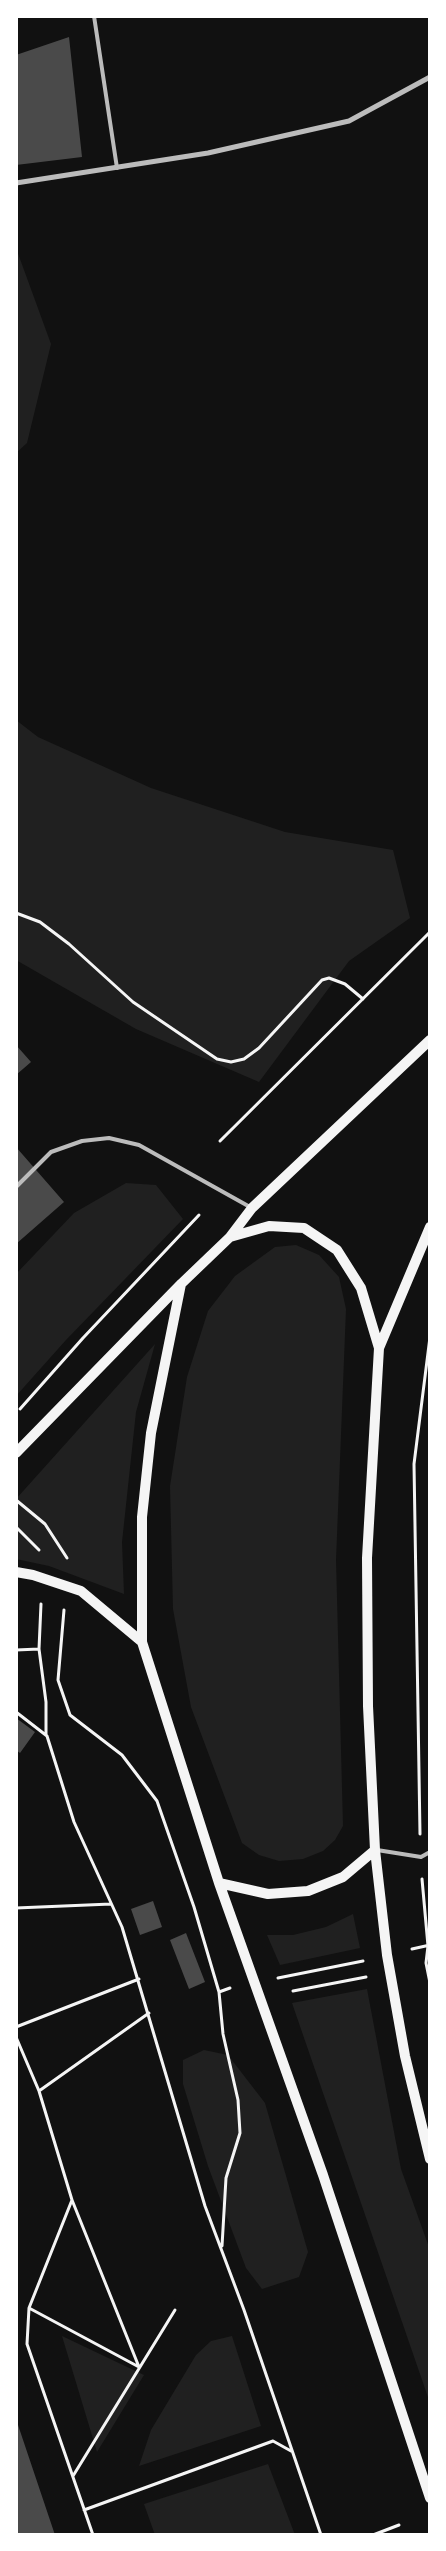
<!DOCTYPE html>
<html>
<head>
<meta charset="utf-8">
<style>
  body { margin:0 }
  #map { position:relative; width:446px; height:2551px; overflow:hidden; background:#111; font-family:Raleway,sans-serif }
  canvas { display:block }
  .frame { position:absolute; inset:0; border:18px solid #fff; pointer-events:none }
</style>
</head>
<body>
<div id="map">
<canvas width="446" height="2551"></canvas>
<div class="frame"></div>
</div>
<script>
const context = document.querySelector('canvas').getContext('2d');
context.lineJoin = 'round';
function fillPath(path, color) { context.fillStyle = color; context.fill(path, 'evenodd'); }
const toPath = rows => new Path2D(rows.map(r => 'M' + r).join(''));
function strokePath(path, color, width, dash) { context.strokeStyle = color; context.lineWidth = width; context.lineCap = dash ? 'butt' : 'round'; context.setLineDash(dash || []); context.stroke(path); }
const green = toPath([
  [16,248,51,344,27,443,16,453],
  [16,720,38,737,151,788,285,832,393,850,410,918,349,961,259,1082,136,1029,16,960],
  [126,1183,156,1185,183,1219,66,1340,16,1396,16,1274,74,1213],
  [296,1245,319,1255,339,1277,346,1309,336,1560,343,1826,335,1840,323,1851,303,1859,279,1861,259,1855,242,1843,191,1707,173,1609,170,1486,187,1377,208,1311,235,1276,275,1247],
  [155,1344,136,1412,122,1542,124,1594,49,1566,16,1559,16,1499],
  [353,1914,360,1948,280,1965,267,1935,293,1935,326,1927],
  [367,1989,401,2169,430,2250,430,2403,292,2003],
  [204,2050,228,2055,265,2103,308,2252,299,2277,262,2289,246,2268,208,2166,183,2084,183,2060],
  [62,2336,144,2375,97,2452],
  [232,2336,261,2426,139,2466,151,2430,196,2355,211,2341],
  [268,2464,295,2535,155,2535,144,2504]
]);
const building = toPath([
  [69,37,82,157,16,165,16,55],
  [16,1045,31,1062,16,1075],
  [16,1147,64,1202,16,1244],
  [16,1718,35,1732,20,1753,16,1750],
  [153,1901,162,1927,140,1935,131,1909],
  [186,1933,205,1982,189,1989,170,1940],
  [17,2422,55,2535,16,2535]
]);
const path = toPath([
  [16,913,40,922,69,944,133,1002,217,1059,231,1062,244,1059,259,1048,322,980,329,978,345,984,363,999],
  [220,1141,430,932],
  [20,1409,83,1338,199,1215],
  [16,1500,45,1524,67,1558],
  [16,1527,39,1550],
  [41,1604,39,1649,46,1702,46,1735],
  [64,1610,58,1680,70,1715,122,1755,157,1801,194,1907,219,1992,223,2034,238,2100,240,2133,226,2178,222,2246],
  [16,1650,39,1649],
  [16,1712,47,1736,74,1822,122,1927,205,2206,244,2310,321,2535],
  [420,1834,414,1464,430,1337],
  [422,1879,428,1946,426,1963,430,1983],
  [16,1908,111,1904],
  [412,1949,430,1945],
  [278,1978,363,1961],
  [293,1991,366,1977],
  [219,1992,230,1988],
  [16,2027,139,1979],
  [16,2037,39,2091,72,2200,29,2308,27,2344,93,2535],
  [39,2091,149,2013],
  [29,2308,139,2367,72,2200],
  [73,2476,175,2310],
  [84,2510,273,2441,291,2451],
  [373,2535,399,2525]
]);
const service = toPath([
  [94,16,117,168],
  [16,1187,51,1152,82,1141,109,1138,139,1145,250,1207],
  [377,1850,421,1857,430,1852]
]);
const minor = toPath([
  [16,183,208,153,349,121,430,77]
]);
const secondary = toPath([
  [430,1227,379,1348,367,1558,368,1706,375,1850,387,1955,405,2056,430,2159],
  [230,1237,269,1226,304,1228,337,1250,361,1288,379,1348],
  [181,1284,151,1433,142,1517,142,1642,219,1883,323,2175,430,2498],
  [16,1453,181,1284,230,1237,252,1208,430,1040],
  [16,1572,33,1575,81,1591,142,1642],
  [219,1883,268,1894,308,1891,343,1877,375,1850]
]);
fillPath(green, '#202020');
fillPath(building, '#4a4a4a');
strokePath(path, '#f5f5f5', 3);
strokePath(service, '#bcbcbc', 4);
strokePath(minor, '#bcbcbc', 5);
strokePath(secondary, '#f5f5f5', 10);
</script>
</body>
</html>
